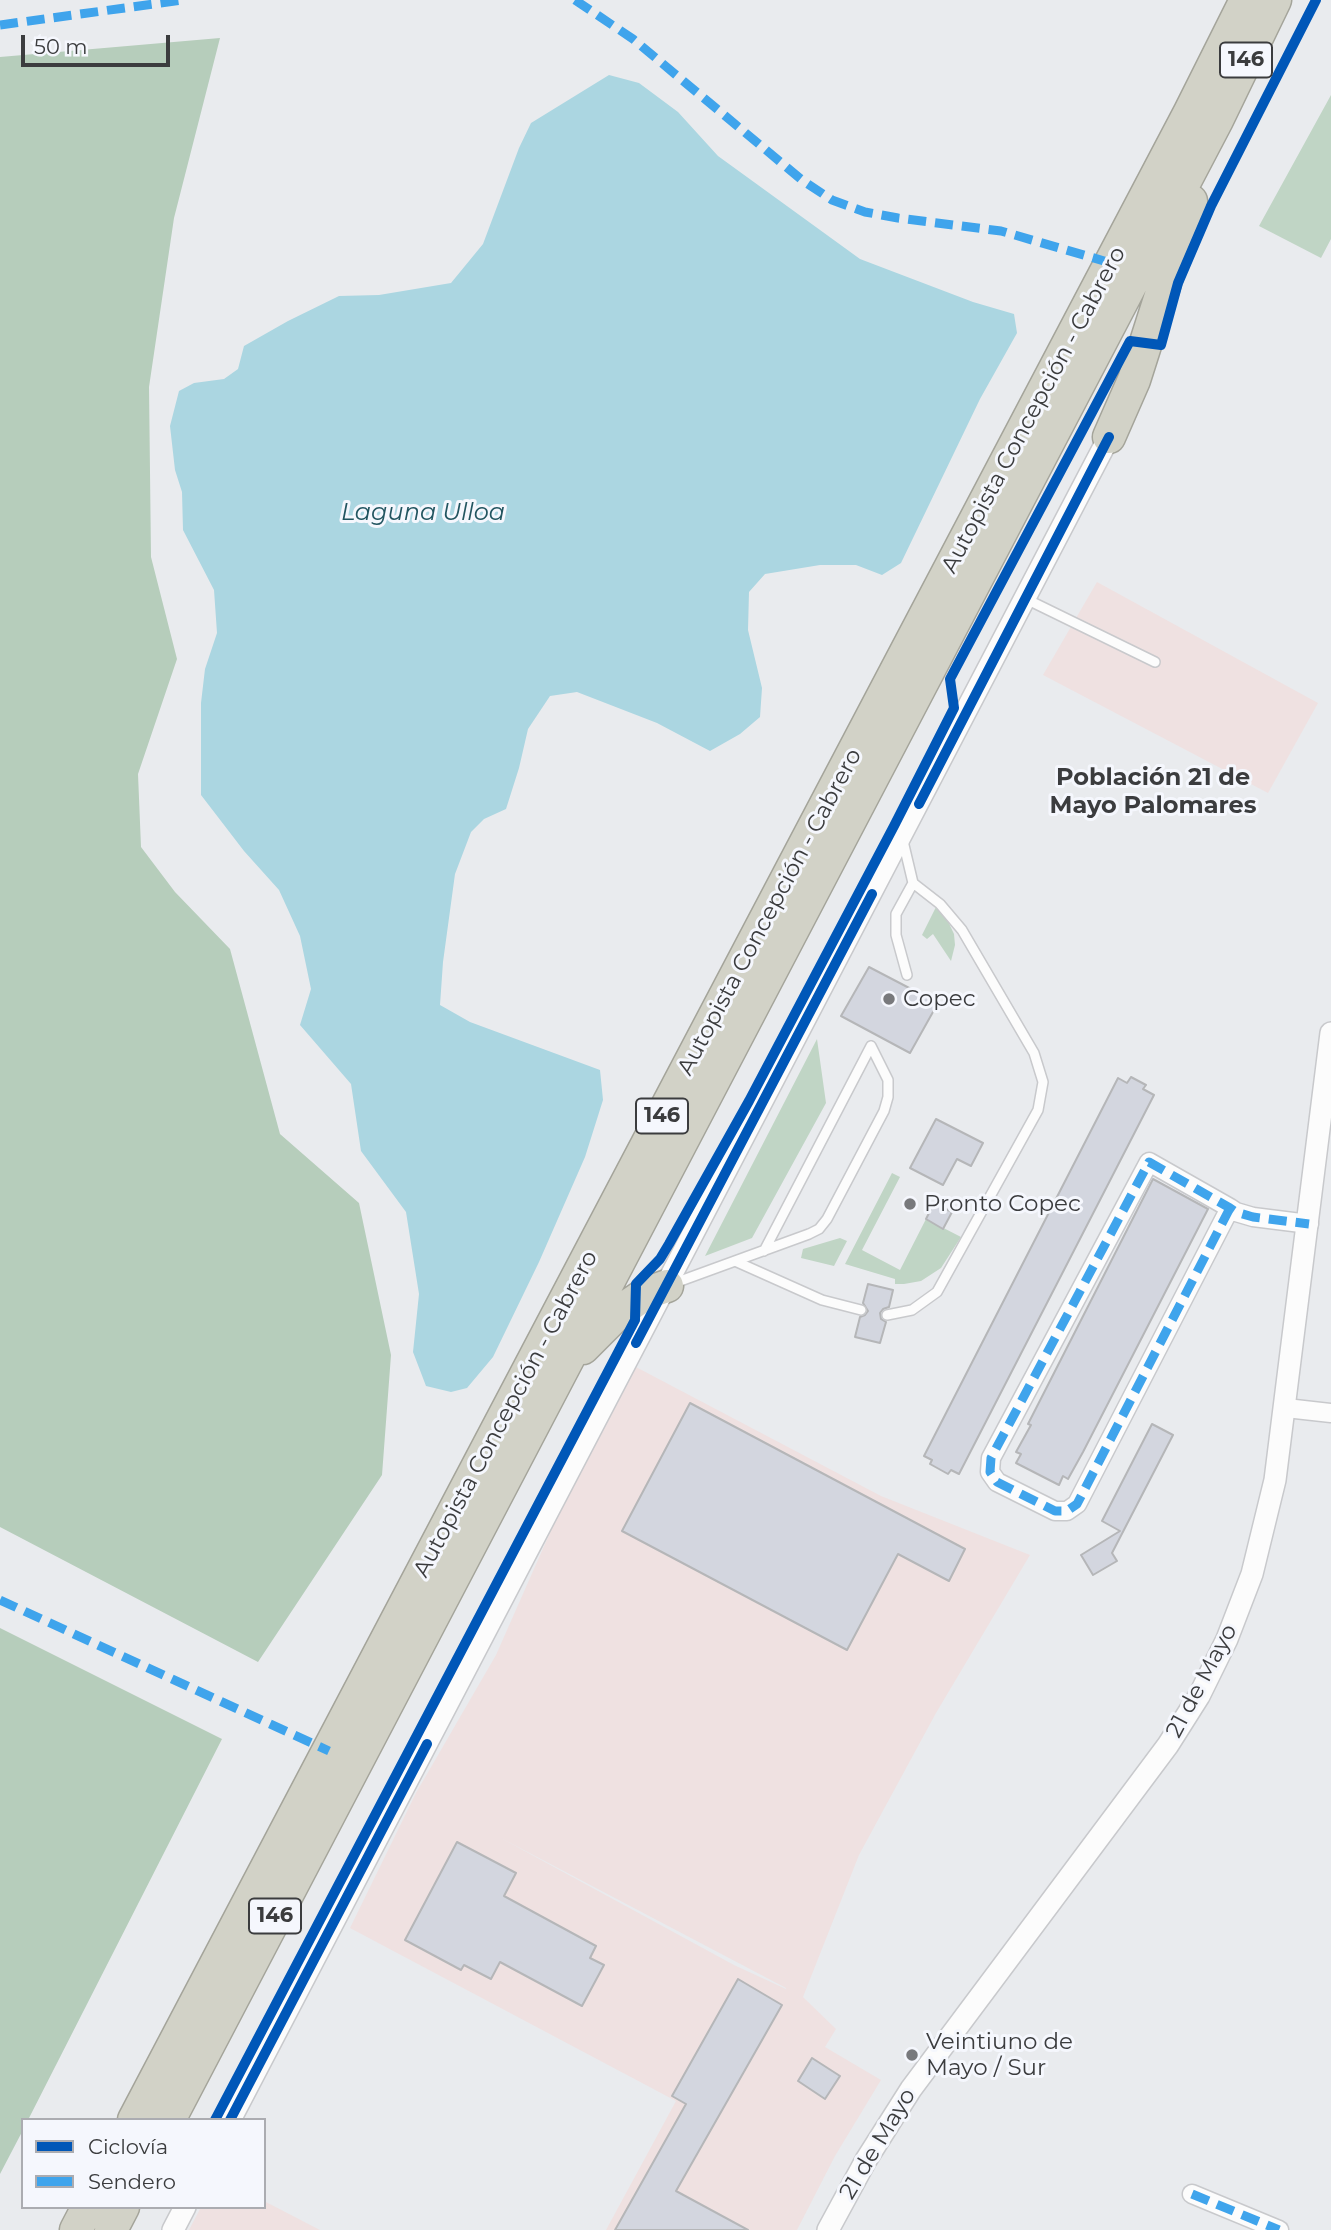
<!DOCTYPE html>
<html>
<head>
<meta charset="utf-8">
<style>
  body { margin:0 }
  #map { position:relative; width:1331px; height:2230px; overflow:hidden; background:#e9ebee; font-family:Montserrat,sans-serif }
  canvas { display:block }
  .legend { position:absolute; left:21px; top:2118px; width:245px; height:91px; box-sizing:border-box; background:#f5f7fd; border:2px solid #abacb1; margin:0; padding:9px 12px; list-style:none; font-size:21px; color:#3b3c3e }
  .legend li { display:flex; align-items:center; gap:14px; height:35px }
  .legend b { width:35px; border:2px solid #abacb1 }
  .scale { position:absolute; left:21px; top:35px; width:149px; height:32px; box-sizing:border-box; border:4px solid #3b3c3e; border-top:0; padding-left:9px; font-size:21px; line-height:24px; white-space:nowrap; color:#3b3c3e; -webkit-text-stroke:5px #f5f7fd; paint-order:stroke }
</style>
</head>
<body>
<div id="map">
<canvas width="1331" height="2230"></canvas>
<ul class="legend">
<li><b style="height:9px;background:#0057b8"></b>Ciclovía</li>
<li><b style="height:9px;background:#3fa4ec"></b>Sendero</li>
</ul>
<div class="scale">50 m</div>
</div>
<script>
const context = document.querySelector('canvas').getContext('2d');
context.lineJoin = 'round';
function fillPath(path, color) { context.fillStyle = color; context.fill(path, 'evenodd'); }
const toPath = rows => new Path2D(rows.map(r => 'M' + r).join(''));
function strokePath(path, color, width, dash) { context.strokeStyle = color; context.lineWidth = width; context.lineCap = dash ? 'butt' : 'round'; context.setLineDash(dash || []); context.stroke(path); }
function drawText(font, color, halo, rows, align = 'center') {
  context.font = font + ' Montserrat,sans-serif'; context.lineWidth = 6; context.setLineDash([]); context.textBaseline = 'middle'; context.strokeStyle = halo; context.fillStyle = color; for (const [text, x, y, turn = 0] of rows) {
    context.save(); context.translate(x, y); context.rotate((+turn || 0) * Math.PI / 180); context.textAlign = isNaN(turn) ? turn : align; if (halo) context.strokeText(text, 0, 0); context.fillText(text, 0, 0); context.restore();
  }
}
const industrial = toPath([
  [1097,582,1318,703,1268,793,1043,675],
  [634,1366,881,1496,1030,1555,936,1713,859,1855,803,1997,836,2029,825,2047,881,2080,835,2156,797,2230,606,2230,676,2101,350,1928,416,1793,496,1655,560,1510],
  [499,1837,786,1988,786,1989,734,1965],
  [264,2201,320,2230,189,2230,201,2207,264,2207]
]);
const green = toPath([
  [1331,95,1331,239,1321,258,1259,226],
  [936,907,945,915,954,934,955,945,951,961,933,934,927,939,922,935],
  [817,1039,826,1103,752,1238,705,1256],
  [892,1173,900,1177,862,1250,900,1270,926,1219,961,1237,941,1268,921,1281,904,1284,895,1284,895,1279,845,1264],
  [840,1238,847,1241,834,1266,801,1258,803,1249]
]);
const forest = toPath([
  [220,38,174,218,149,387,151,557,177,659,138,774,141,847,175,892,230,949,280,1134,359,1203,391,1355,382,1475,258,1662,0,1527,0,57],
  [0,1628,222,1739,28,2120,23,2120,23,2130,0,2174]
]);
const water = toPath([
  [609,75,639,83,678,112,718,156,860,259,973,302,1014,314,1017,333,980,399,901,563,882,575,856,565,820,565,765,574,749,592,748,630,762,688,760,717,740,734,710,751,657,723,577,692,550,696,528,729,519,768,506,809,484,819,471,832,455,874,443,962,440,1005,470,1022,600,1070,603,1100,585,1157,539,1262,493,1357,467,1388,451,1392,426,1386,413,1352,419,1294,406,1212,361,1151,351,1084,300,1025,311,989,300,936,279,890,244,851,201,795,201,703,205,669,217,633,214,590,183,530,182,492,175,470,170,426,179,391,194,383,224,379,238,369,244,346,288,321,339,296,379,295,451,283,483,244,519,148,531,123]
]);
const building = toPath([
  [869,967,938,1003,910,1053,841,1016,869,967],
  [1131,1077,1146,1085,1143,1089,1154,1095,959,1474,951,1470,948,1474,930,1464,932,1460,924,1456,1118,1078,1127,1083,1131,1077],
  [936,1119,983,1143,971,1166,957,1159,943,1185,910,1168,936,1119],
  [1153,1179,1208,1209,1083,1452,1068,1479,1063,1476,1059,1485,1016,1463,1021,1454,1016,1452,1031,1425,1028,1424,1153,1179],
  [934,1203,952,1212,943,1229,926,1219,934,1203],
  [868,1284,893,1290,889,1307,883,1309,880,1313,881,1319,886,1322,880,1343,855,1337,860,1317,865,1315,868,1311,863,1303,868,1284],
  [690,1403,965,1549,949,1581,898,1554,847,1650,622,1531,690,1403],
  [1152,1424,1173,1435,1112,1553,1117,1561,1093,1575,1081,1555,1120,1531,1102,1521,1152,1424],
  [457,1842,516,1873,504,1896,596,1946,590,1958,604,1965,582,2006,500,1962,491,1979,464,1965,461,1970,405,1940,457,1842],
  [738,1979,782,2005,676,2191,748,2230,615,2230,686,2104,672,2096,738,1979],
  [812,2058,840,2076,825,2099,798,2081,812,2058]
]);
const service = toPath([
  [1026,599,1155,662],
  [907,975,896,935,896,914,913,883],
  [764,1251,871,1046],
  [737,1262,822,1300,861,1310],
  [672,1284,809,1234,819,1229,827,1219,884,1111,888,1097,888,1080,871,1046],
  [887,1315,912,1310,937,1292,1038,1110,1043,1082,1034,1053,962,930,940,904,913,883,903,841]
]);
const minor = toPath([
  [1230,1208,1077,1504,1067,1511,1055,1511,997,1482,990,1472,991,1458,1149,1162,1230,1208,1236,1212,1253,1217,1309,1224],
  [1286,1408,1331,1413],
  [1192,2194,1279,2230]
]);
const tertiary = toPath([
  [230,2120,1109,437],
  [173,2230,185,2207],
  [828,2230,866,2160,911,2089,1168,1745,1199,1696,1227,1639,1252,1574,1275,1480,1331,1033]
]);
const motorway = toPath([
  [1109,437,1134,380,1191,201],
  [583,1348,619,1312,647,1293,667,1286],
  [134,2120,1190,112,1246,0],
  [169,2120,1217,120,1275,0],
  [76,2230,88,2207],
  [111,2230,123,2207]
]);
const quiet = toPath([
  [575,0,633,39,802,180,832,200,865,212,898,218,1001,231,1111,263],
  [0,25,183,0],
  [1230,1208,1077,1504,1067,1511,1055,1511,997,1482,990,1472,991,1458,1149,1162,1230,1208,1236,1212,1253,1217,1309,1224],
  [0,1600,329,1751],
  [1192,2194,1279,2230]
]);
const cycleway = toPath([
  [919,804,1109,437],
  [636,1343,872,894],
  [215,2120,635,1320,636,1284,660,1259,669,1244,749,1101,894,826,954,708,950,679,967,647,1130,341,1161,345,1178,283,1211,206,1316,0],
  [230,2120,427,1744]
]);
const markers = [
  [889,999,7,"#78797c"],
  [910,1204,7,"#78797c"],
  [912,2055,7,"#78797c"]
];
const shields = [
  [1246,60,52],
  [662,1116,52],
  [275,1916,52]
];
const shieldNames = [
  ["146",1246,60],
  ["146",662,1116],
  ["146",275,1916]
];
const streetNames = [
  ["Autopista Concepción - Cabrero",1034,410,-62],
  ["Autopista Concepción - Cabrero",770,912,-62],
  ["Autopista Concepción - Cabrero",506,1414,-62],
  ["21 de Mayo",1202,1681,-62],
  ["21 de Mayo",878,2144,-59]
];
const poiNames = [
  ["Copec",903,999],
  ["Pronto Copec",924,1204],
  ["Veintiuno de",926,2042],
  ["Mayo / Sur",926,2068]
];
const waterNames = [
  ["Laguna Ulloa",423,513]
];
const neighbourhoodNames = [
  ["Población 21 de",1153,778],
  ["Mayo Palomares",1153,806]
];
fillPath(industrial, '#efe1e1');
fillPath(green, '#c0d5c5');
fillPath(forest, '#b6cdbb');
fillPath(water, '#abd6e1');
fillPath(building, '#d3d6df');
strokePath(building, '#b5b6b8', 2);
strokePath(service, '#c8c9cc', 12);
strokePath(minor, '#c8c9cc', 21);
strokePath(tertiary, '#c8c9cc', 24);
strokePath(motorway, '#a4a49a', 35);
strokePath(service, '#fcfcfc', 9);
strokePath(minor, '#fcfcfc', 18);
strokePath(tertiary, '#fcfcfc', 21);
strokePath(motorway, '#d2d2c7', 32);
strokePath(quiet, '#3fa4ec', 9, [18, 9]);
strokePath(cycleway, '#0057b8', 10);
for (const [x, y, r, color] of markers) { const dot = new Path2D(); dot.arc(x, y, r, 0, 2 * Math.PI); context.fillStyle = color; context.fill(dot); strokePath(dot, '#f5f7fd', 2.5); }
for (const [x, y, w] of shields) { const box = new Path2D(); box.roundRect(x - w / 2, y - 17.5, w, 35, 5); context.fillStyle = '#f5f7fd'; context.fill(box); strokePath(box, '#3b3c3e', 2); }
drawText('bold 21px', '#3b3c3e', null, shieldNames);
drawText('23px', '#3b3c3e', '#f5f7fd', streetNames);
drawText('23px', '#3b3c3e', '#f5f7fd', poiNames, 'left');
drawText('italic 24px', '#225560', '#f5f7fd', waterNames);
drawText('bold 24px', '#3b3c3e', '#f5f7fd', neighbourhoodNames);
</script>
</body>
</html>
